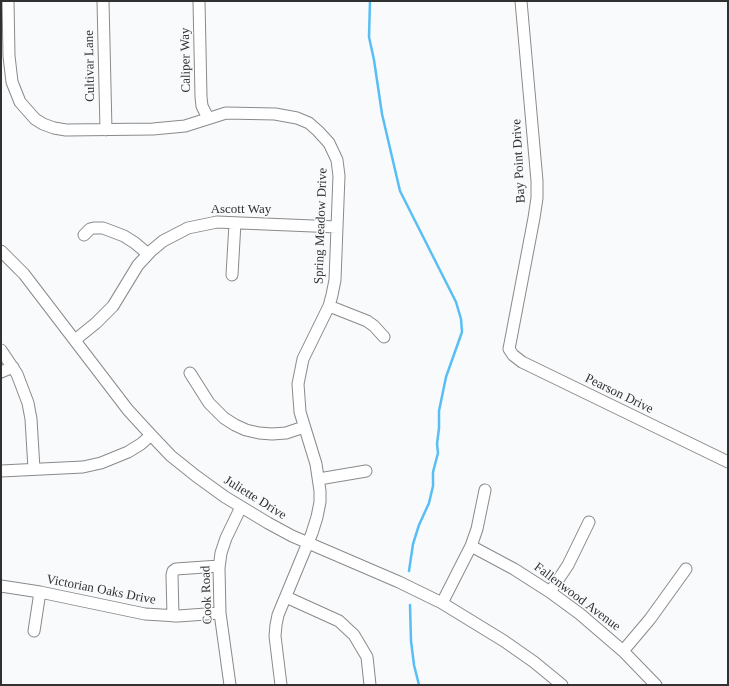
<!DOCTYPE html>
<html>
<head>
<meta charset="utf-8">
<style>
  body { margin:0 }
  #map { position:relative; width:729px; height:686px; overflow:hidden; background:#f9fafc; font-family:Georgia,serif }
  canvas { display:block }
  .frame { position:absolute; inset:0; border:2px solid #313132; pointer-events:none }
</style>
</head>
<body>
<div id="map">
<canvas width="729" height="686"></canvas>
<div class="frame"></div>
</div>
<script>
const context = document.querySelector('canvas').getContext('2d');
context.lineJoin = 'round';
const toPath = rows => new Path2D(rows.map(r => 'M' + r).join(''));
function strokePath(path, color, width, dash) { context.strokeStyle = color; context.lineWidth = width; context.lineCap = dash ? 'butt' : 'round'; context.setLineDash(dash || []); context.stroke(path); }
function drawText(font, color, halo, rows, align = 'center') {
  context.font = font + ' Georgia,serif'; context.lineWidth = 3; context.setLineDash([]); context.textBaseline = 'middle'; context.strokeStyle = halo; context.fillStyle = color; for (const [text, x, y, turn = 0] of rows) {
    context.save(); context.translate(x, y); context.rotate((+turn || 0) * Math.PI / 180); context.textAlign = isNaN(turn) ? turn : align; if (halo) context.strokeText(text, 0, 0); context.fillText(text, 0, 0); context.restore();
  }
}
const stream = toPath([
  [370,1,369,37,374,60,382,114,400,191,456,302,461,319,462,332,446,377,439,411,439,428,437,444,438,453,433,472,433,486,429,503,419,525,413,544,409,571],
  [410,605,411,641,414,665,419,685]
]);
const minor = toPath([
  [8,1,9,56,12,82,20,102,35,119,43,124,54,128,66,130,153,129,185,126,226,113,275,114,297,118,309,123,318,131,329,143,337,160,339,176,337,227,335,280,332,295,329,306,303,359,298,384,300,412,316,464,320,491,320,502,317,517,312,533,278,615,276,625,275,636,281,685],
  [103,1,106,130],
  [199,1,201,97,202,106,208,118],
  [521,1,537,181,537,198,534,218,509,349,513,355,522,362,728,462],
  [84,235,90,229,94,228,103,228,124,236,135,243,148,254],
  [1,251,24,274,128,410,151,435,171,456,196,476,225,497,268,523,292,536,399,582,442,603,504,641,534,662,562,685],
  [232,275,235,223],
  [329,306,367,321,374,326,384,337],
  [75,340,96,323,113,306,138,265,151,251,163,241,188,228,217,222,337,227],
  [1,350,17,374,28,403,31,419,34,469],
  [1,372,13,367],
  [190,373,209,403,224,418,235,425,246,430,259,433,272,434,286,433,304,427],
  [1,471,83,467,101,463,128,452,141,444,151,435],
  [319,479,366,471],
  [471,546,514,569,550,592,580,614,623,651,656,685],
  [1,586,40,592,145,614,178,616,220,613],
  [550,592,568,565,589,522],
  [286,597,339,621,354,635,367,657,370,685],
  [442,603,471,546,477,529,485,490],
  [173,616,172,575,173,571,176,569,219,566],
  [34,631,40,592],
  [623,651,650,619,686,569],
  [230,685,220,613,219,568,221,553,226,538,241,507]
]);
const streetNames = [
  ["Caliper Way",186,60,-91],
  ["Cultivar Lane",90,66,-91],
  ["Bay Point Drive",519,161,-93],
  ["Ascott Way",241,210],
  ["Spring Meadow Drive",321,226,-88],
  ["Pearson Drive",619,394,26],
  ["Juliette Drive",255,498,32],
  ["Victorian Oaks Drive",101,590,11],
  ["Cook Road",207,595,-92],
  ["Fallenwood Avenue",577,597,37]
];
strokePath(stream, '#59bef4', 2.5);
strokePath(minor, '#898a8c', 13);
strokePath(minor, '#fff', 11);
drawText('13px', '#313132', '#f9fafc', streetNames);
</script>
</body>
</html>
